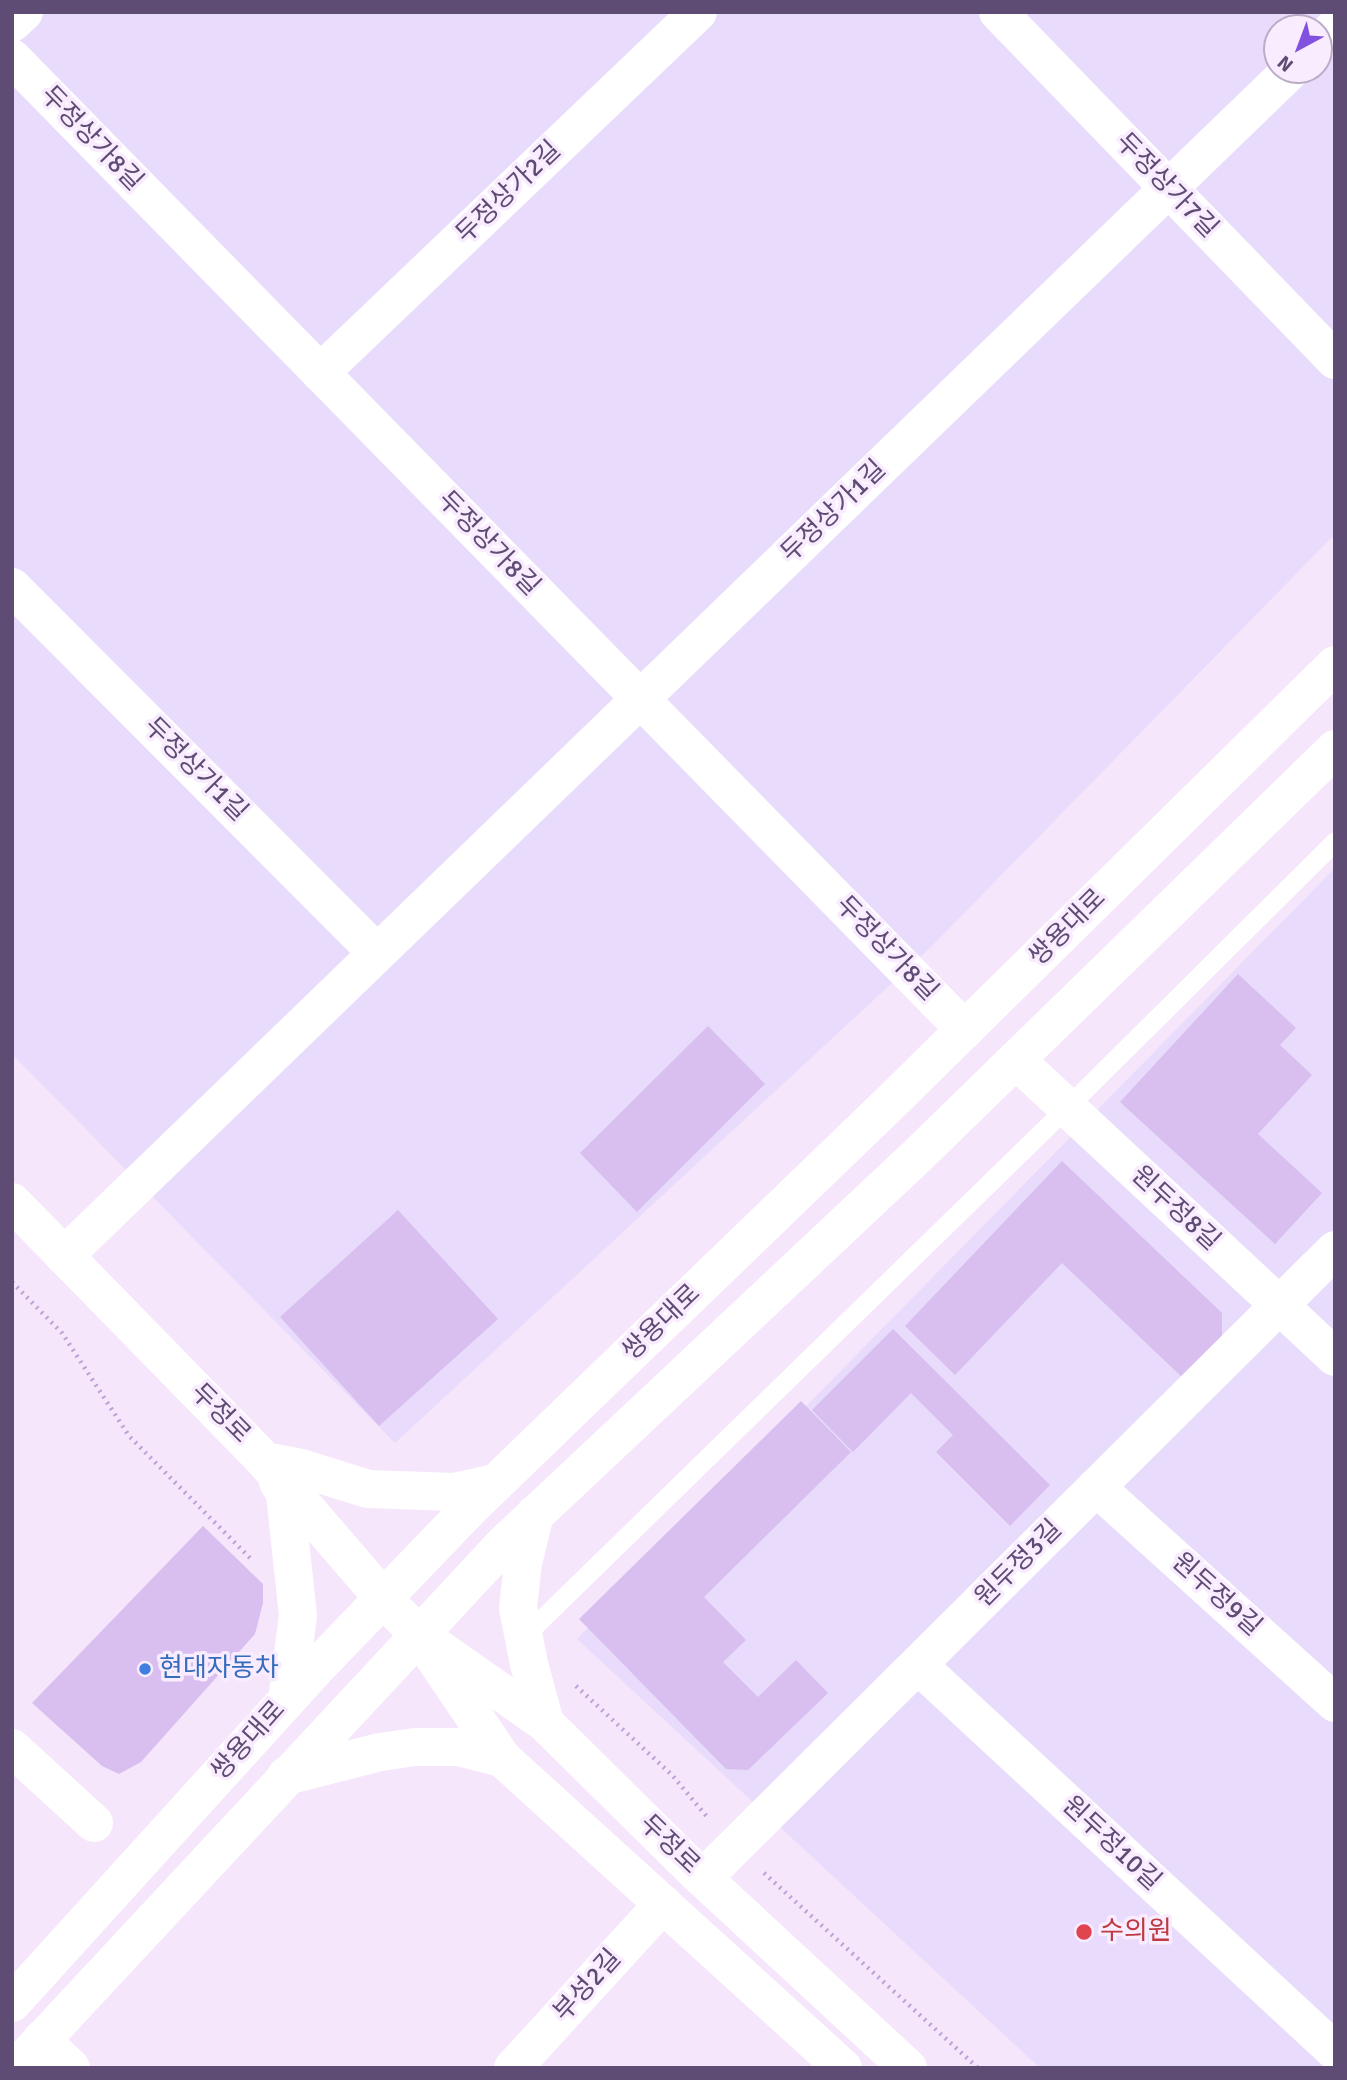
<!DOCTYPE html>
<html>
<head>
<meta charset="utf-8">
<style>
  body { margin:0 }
  #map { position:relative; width:1347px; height:2080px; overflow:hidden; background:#f6e6fb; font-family:Signika,sans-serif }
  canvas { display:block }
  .frame { position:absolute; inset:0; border:14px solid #5f4c74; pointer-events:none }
  .north { position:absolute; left:1263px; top:14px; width:70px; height:70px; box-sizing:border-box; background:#f9ecfe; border:2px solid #bbacc7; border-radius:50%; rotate:221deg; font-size:19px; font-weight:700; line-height:28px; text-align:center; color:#5f4c74 }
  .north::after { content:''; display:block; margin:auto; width:24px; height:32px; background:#8251df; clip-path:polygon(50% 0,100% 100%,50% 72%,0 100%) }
</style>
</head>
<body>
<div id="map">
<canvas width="1347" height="2080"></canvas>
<div class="frame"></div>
<div class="north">N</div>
</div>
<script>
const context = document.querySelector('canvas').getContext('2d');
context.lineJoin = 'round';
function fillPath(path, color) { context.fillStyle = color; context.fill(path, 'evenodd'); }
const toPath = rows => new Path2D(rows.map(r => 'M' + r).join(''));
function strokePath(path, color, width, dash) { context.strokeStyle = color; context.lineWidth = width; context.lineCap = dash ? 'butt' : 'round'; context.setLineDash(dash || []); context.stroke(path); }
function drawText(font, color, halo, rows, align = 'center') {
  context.font = font + ' Signika,"Noto Sans KR",sans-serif'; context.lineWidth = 7; context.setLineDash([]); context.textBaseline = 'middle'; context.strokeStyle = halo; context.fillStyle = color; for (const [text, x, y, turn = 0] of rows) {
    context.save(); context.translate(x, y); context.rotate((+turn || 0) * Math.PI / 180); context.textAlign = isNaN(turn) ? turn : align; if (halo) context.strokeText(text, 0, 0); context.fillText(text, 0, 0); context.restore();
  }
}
const commercial = toPath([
  [12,12,1335,12,1335,534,932,946,395,1443,12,1054],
  [1277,28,1319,28,1319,70,1277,70],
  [1335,868,1335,2068,1040,2068,577,1639]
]);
const building = toPath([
  [1238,974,1296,1028,1280,1045,1312,1075,1258,1134,1322,1193,1275,1244,1120,1102],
  [708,1026,765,1084,637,1212,580,1153],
  [1062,1161,1222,1313,1222,1339,1184,1379,1062,1263,955,1375,905,1326],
  [398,1210,498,1319,379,1426,280,1317],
  [893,1329,1050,1485,1010,1526,936,1452,953,1435,911,1393,853,1452,812,1410],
  [801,1401,851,1452,704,1597,746,1640,723,1662,758,1697,796,1660,828,1693,748,1770,726,1769,579,1619],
  [203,1526,263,1584,263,1603,255,1634,141,1762,119,1774,102,1766,32,1703]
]);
const path = toPath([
  [12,1282,62,1333,129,1436,253,1561],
  [576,1686,672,1775,708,1818],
  [764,1873,978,2068]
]);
const lane = toPath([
  [524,1637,1067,1108,1335,842]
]);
const street = toPath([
  [998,12,1335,360],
  [12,23,24,12],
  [1319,43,1335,27],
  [12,58,965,1030],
  [320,373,698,12],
  [12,587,377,953],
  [1016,1060,1335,1357],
  [64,1256,1291,70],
  [1096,1487,1335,1703],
  [918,1665,1335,2051],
  [12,1748,94,1823],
  [703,1878,1335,1250],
  [41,2040,71,2068],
  [513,2068,663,1904]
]);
const secondary = toPath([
  [12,1202,265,1461,383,1598,419,1635,502,1758,843,2068],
  [265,1461,301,1468,368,1489,454,1492,495,1483],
  [278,1482,285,1494,298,1616,287,1700],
  [535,1514,523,1563,518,1608,529,1664,545,1723],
  [438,1648,545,1723,695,1871,908,2068],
  [286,1776,380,1752,415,1747,459,1747,502,1758],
  [12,2003,317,1667,471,1507,890,1103,1335,665],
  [16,2068,505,1543,916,1157,1335,749]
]);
const markers = [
  [145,1669,7,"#3f7fe0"],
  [1084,1932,9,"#e0444e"]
];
const streetNames = [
  ["두정상가8길",91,139,46],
  ["두정상가7길",1166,186,46],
  ["두정상가2길",509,193,-44],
  ["두정상가1길",834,512,-44],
  ["두정상가8길",488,544,46],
  ["두정상가1길",195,770,45],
  ["쌍용대로",1068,928,-45],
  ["두정상가8길",886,949,46],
  ["원두정8길",1175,1209,43],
  ["쌍용대로",662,1323,-44],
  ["두정로",220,1414,45],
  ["원두정3길",1019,1564,-45],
  ["원두정9길",1216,1595,42],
  ["쌍용대로",249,1741,-48],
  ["원두정10길",1111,1844,43],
  ["두정로",669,1845,44],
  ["부성2길",588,1986,-48]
];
const shopNames = [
  ["현대자동차",159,1669]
];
const healthNames = [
  ["수의원",1100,1932]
];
fillPath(commercial, '#e8dbfb');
fillPath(building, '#d8bfef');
strokePath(path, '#bca2d4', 4.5, [2, 5]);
strokePath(lane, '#fff', 19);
strokePath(street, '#fff', 38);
strokePath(secondary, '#fff', 38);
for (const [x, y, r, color] of markers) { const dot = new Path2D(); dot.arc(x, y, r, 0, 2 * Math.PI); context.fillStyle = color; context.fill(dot); strokePath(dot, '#f9ecfe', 2.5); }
drawText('26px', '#5f4c74', '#f9ecfe', streetNames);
drawText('26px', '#366cbe', '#f9ecfe', shopNames, 'left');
drawText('26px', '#be3a42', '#f9ecfe', healthNames, 'left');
</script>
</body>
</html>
